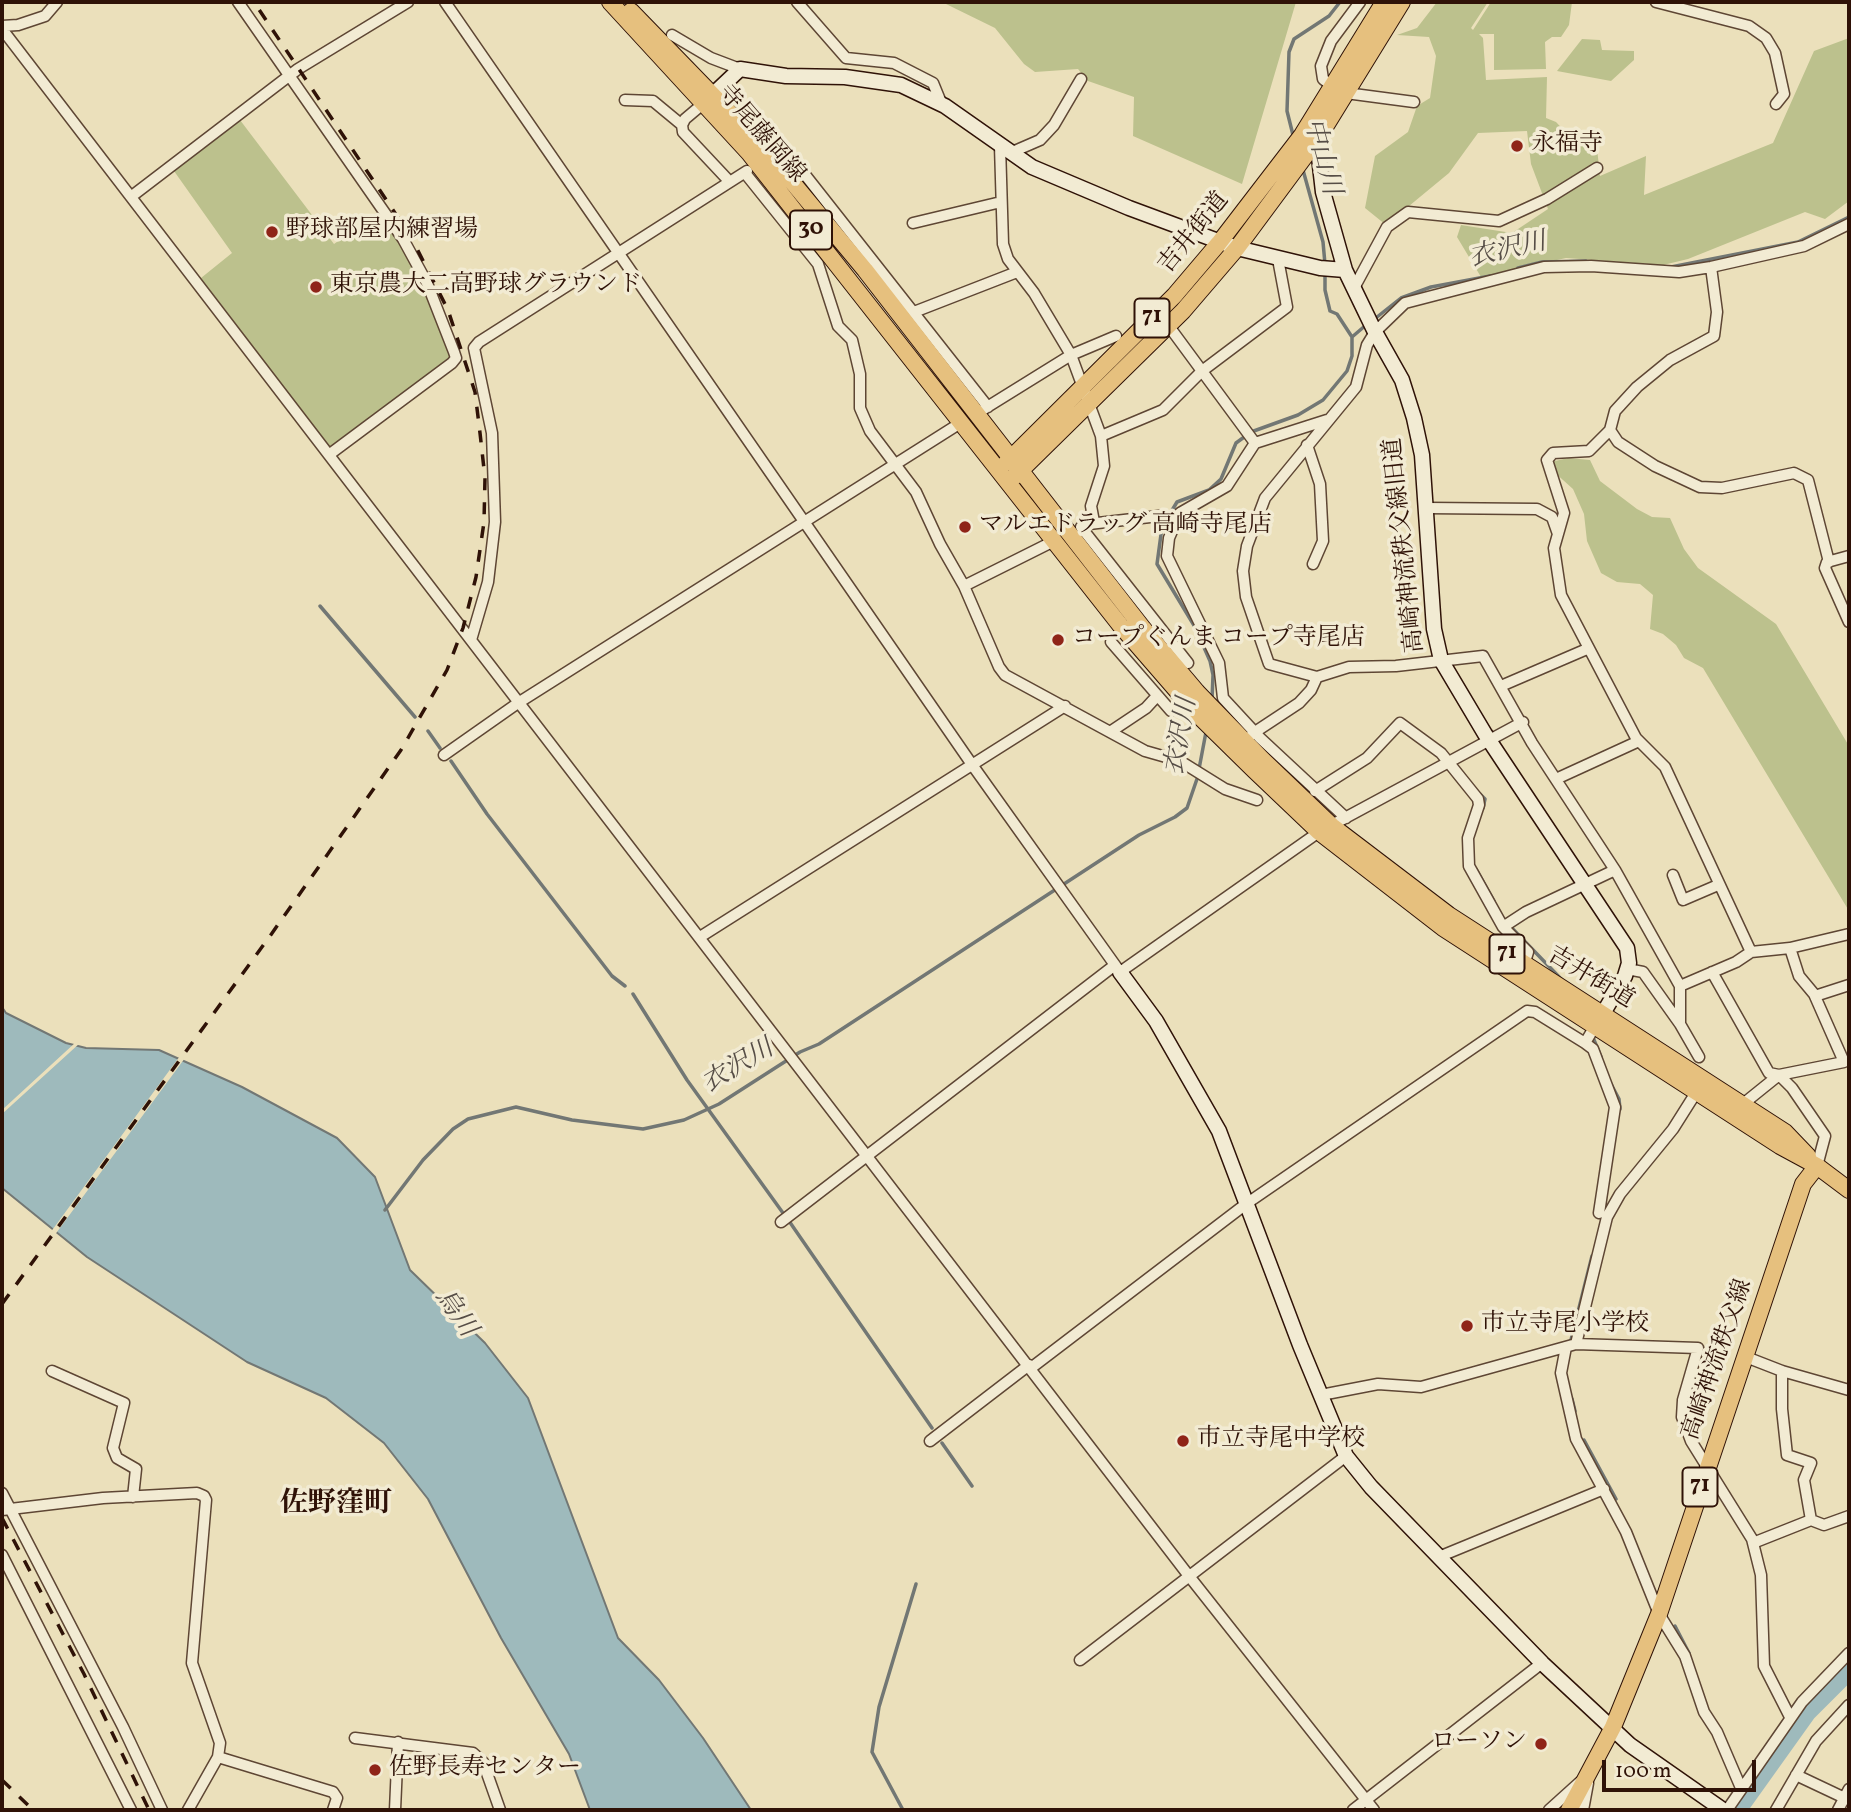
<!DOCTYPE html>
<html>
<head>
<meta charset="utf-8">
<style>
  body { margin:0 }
  #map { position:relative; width:1851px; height:1812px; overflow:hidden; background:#ebe0bb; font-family:Vollkorn,serif }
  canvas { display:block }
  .frame { position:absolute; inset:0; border:4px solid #2f1207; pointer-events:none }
  .scale { position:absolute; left:1602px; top:1760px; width:154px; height:32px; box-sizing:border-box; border:4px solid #2f1207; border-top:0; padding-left:9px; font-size:21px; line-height:24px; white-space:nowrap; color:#2f1207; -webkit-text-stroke:5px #f2ebd3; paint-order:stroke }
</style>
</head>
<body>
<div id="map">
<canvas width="1851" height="1812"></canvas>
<div class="frame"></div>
<div class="scale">100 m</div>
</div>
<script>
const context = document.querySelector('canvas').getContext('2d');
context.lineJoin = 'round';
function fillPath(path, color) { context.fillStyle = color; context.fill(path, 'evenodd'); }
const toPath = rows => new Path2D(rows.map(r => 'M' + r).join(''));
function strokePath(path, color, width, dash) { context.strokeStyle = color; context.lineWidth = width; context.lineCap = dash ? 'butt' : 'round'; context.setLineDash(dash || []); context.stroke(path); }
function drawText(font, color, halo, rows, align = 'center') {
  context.font = font + ' Vollkorn,"Noto Serif JP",serif'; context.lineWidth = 7; context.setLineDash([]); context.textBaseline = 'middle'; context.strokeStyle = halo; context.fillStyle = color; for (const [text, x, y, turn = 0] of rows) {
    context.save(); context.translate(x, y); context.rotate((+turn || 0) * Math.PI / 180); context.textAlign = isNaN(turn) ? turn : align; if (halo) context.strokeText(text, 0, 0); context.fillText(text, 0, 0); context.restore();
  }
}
const green = toPath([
  [904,2,1296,2,1242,184,1133,136,1134,97,1088,81,1078,69,1035,72,1024,64,995,28,946,4],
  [1437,2,1488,2,1471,28,1473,30,1491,2,1572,2,1569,25,1561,37,1552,37,1545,42,1546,69,1494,70,1494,34,1479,34,1483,38,1486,80,1547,77,1546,118,1556,122,1572,139,1597,148,1600,176,1646,156,1644,195,1773,143,1814,51,1849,38,1849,201,1825,219,1805,212,1688,259,1663,265,1566,258,1481,277,1457,237,1461,225,1512,233,1548,209,1531,164,1527,131,1478,133,1449,173,1386,225,1365,208,1375,156,1408,132,1417,106,1430,98,1436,56,1429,37,1397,35,1417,28],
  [1582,39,1600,40,1602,50,1634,51,1634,60,1611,81,1557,71],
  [240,120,334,244,378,213,405,250,430,297,451,357,330,448,201,278,232,253,174,171],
  [1568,458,1590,460,1600,481,1637,509,1652,517,1670,518,1684,549,1698,568,1776,624,1849,746,1849,911,1703,668,1684,658,1676,645,1663,634,1650,629,1653,595,1640,584,1617,582,1601,573,1587,541,1584,514,1573,489,1553,471,1551,462]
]);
const water = toPath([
  [2,1007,6,1013,66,1043,86,1048,159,1050,242,1087,337,1138,375,1177,410,1270,485,1343,528,1398,618,1638,659,1680,703,1738,751,1810,590,1810,569,1754,501,1638,428,1499,384,1443,326,1398,247,1362,87,1257,2,1188,2,1007]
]);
const pier = toPath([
  [76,1042,80,1043,2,1114,2,1110],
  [180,1056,185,1058,54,1236,50,1233]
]);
const stream = toPath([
  [1294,139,1287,111,1289,52,1294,39,1329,16,1340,2],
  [1303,170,1323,242,1325,264],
  [1671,267,1798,242,1849,217],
  [1518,268,1542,262,1586,261],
  [1325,272,1325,290,1330,311,1337,314,1352,337],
  [1372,321,1401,298,1431,287,1490,276],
  [1352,337,1366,325],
  [320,606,415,717],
  [1212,700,1213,675,1210,661,1195,627,1157,564,1162,527,1177,502,1209,490,1221,479,1236,443,1251,432,1298,415,1323,400,1347,371,1352,356,1352,337],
  [428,731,440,748],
  [451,761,487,814,612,976,625,986],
  [1199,769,1206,732],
  [1480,794,1485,799,1483,808],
  [1476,869,1494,901],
  [1509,925,1564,982],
  [633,994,687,1080,783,1213],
  [1592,1035,1601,1057],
  [1611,1084,1619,1099,1620,1109],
  [385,1210,423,1160,453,1129,468,1119,516,1107,572,1120,643,1129,684,1120,719,1104,800,1052,819,1044,1139,835,1175,817,1187,808,1198,776],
  [789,1221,932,1428],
  [1570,1344,1592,1256],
  [1572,1399,1575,1411],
  [1584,1440,1616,1499],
  [942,1443,972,1486],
  [1675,1626,1689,1653],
  [903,1810,872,1752,879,1707,916,1584]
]);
const river = toPath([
  [1737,1810,1807,1712,1849,1670]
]);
const street = toPath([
  [238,2,403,239,427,283,454,352,456,358,452,363,330,454],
  [445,2,973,766,1120,972,1319,832,1523,722],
  [797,2,846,58,894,63,933,83,942,105],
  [1656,2,1749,26,1766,38,1775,53,1784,94,1776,104],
  [2,26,18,25,45,16,57,2],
  [2,29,1189,1576,1374,1810],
  [672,35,711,58,740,69],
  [1332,86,1323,79,1321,66,1331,41,1360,2],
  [1346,93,1414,102],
  [625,100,653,101,682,125],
  [704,103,685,119,682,125,683,132,729,181],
  [1000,146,1003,244,1008,259,1034,293,1071,355,1101,436,1104,466,1091,506,1094,522],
  [781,150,784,148,988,407],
  [1010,153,1040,140,1054,125,1081,79],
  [745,173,818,264,838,326,852,340,860,374,860,408,870,431,916,492,940,544,964,586,999,667,1005,675,1145,751,1180,761,1225,789,1257,800],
  [132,196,298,69,408,2],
  [913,223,1001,202],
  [1711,267,1717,312,1714,336,1670,360,1637,387,1615,411,1610,430,1618,442,1655,466,1700,487,1722,488,1794,473,1808,480,1829,562],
  [1354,288,1387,227,1408,212,1499,221,1547,199,1597,168],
  [914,312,1017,272],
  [1168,325,1255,443],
  [984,409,1071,355,1116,336],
  [1327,420,1255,443,1227,486,1180,513,1169,538,1167,556,1219,663,1223,698,1260,738,1346,818],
  [1610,430,1589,451,1553,453,1547,460,1564,513,1554,548,1561,595,1636,738,1665,767,1751,952],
  [1101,436,1163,410,1202,371,1287,307,1278,259],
  [1307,445,1320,484,1323,541,1313,564],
  [1427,508,1537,509,1552,517,1558,534],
  [1089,524,1159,516,1174,522],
  [1081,527,1188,663],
  [1849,556,1827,562,1825,568,1849,622],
  [964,586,1054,541],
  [471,640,488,582,495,522,492,433,474,348,479,342,747,171],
  [1111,642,1171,711],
  [1501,686,1587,649],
  [1110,732,1146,708,1157,696],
  [1252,734,1299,703,1311,690,1317,677],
  [444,755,518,703,962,422],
  [1556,779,1639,741],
  [1315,791,1367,758,1400,723,1441,753,1478,799,1479,805,1468,838,1469,866,1503,927,1528,952,1524,965],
  [1673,875,1683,900,1718,885],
  [1503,927,1526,912,1615,870],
  [700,937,1065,706],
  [1790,948,1849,934],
  [1627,969,1643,972,1680,1024,1680,986],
  [1712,972,1769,1073,1779,1075,1792,1088,1825,1136,1817,1166],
  [1815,996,1849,985],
  [1680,1024,1699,1057],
  [1585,1043,1593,1049,1615,1107,1599,1213],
  [1743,1104,1779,1075,1844,1062,1814,994,1799,976,1790,948,1751,952,1736,962,1680,986,1615,870,1532,743,1483,656,1396,666,1349,667,1317,677,1269,664,1246,597,1243,571,1247,546,1265,498,1356,387,1367,345,1375,332,1405,303,1544,267,1591,266,1679,272,1711,267,1804,246,1849,224],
  [781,1222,1115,965],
  [1576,1344,1607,1217,1620,1194,1673,1129,1697,1091],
  [1566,1347,1561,1373,1576,1439,1626,1532,1659,1614,1685,1656,1704,1712,1717,1732,1741,1788],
  [1746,1357,1782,1371,1849,1390],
  [1031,1368,1246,1204,1527,1011,1535,1012,1585,1043,1595,1026],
  [52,1371,124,1403,113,1448,117,1458,136,1469,133,1497],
  [1782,1371,1782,1409,1787,1455,1811,1463,1804,1480,1811,1520],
  [1321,1395,1378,1384,1421,1387,1576,1344,1698,1348,1683,1400,1682,1417,1691,1441,1752,1539,1761,1575,1764,1666,1790,1717],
  [930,1441,1029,1365],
  [2,1493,123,1727,162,1810],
  [2,1510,103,1498,197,1493,204,1496,206,1500,192,1663,220,1743,218,1757,188,1810],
  [1753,1543,1811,1520,1824,1525,1849,1516],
  [2,1555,131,1810],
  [1441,1556,1604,1489],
  [1080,1660,1346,1456],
  [355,1738,473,1753,483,1762,500,1810],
  [218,1757,333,1792,337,1798,333,1810],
  [1796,1775,1849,1800],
  [395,1810,398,1742],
  [1353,1810,1542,1663],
  [1549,1810,1580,1782],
  [1583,1810,1588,1783],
  [1727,1810,1802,1702,1849,1653],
  [1776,1810,1816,1741,1849,1705],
  [1838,1810,1849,1789]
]);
const secondary = toPath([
  [705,102,740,69,786,76,845,77,901,85,945,106,1032,167,1129,208,1237,248,1320,268,1345,270],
  [1317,140,1323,192,1345,270,1375,332,1402,380,1414,418,1422,455,1434,629,1441,660,1485,734,1627,948,1629,963,1625,976,1598,1022],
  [1120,972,1156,1021,1219,1131,1300,1345,1346,1456,1371,1487,1542,1663,1630,1745,1723,1810]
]);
const primary = toPath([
  [610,2,749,153,1120,625,1198,715,1254,770,1319,832,1443,928,1780,1146,1817,1166,1849,1190],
  [631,11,764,148,865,270,1142,627,1197,692,1263,760,1332,826,1449,915,1785,1132,1808,1156],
  [1006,463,1174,296,1219,243,1302,135,1384,2],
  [1014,477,1183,311,1237,248,1317,140,1402,2],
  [1569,1810,1613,1727,1659,1614,1803,1184,1817,1166]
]);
const rail = toPath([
  [2,1304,270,936,401,750,447,670,463,628,476,577,484,522,485,478,480,433,475,392,448,310,411,237,254,2],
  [2,1518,84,1674,149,1810],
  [2,1780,33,1810]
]);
const markers = [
  [1517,146,7,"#8f2418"],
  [272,232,7,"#8f2418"],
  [316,287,7,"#8f2418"],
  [965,527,7,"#8f2418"],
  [1058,640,7,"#8f2418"],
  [1467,1326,7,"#8f2418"],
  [1183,1441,7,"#8f2418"],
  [1541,1744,7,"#8f2418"],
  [375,1770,7,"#8f2418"]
];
const shields = [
  [811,230,42],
  [1152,318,35],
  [1507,954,35],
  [1700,1487,35]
];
const shieldNames = [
  ["30",811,230],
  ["71",1152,318],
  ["71",1507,954],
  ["71",1700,1487]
];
const streetNames = [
  ["寺尾藤岡線",760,135,49],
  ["吉井街道",1195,234,-51],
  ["高崎神流秩父線旧道",1406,545,-96],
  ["吉井街道",1590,979,31],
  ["高崎神流秩父線",1719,1360,-71]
];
const poiNames = [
  ["永福寺",1531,146],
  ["野球部屋内練習場",286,232],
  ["東京農大二高野球グラウンド",330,287],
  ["マルエドラッグ 高崎寺尾店",979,527],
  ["コープぐんま コープ寺尾店",1072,640],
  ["市立寺尾小学校",1481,1326],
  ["市立寺尾中学校",1197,1441],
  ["ローソン",1527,1744,"right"],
  ["佐野長寿センター",389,1770]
];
const waterNames = [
  ["中山川",1320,157,75],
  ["衣沢川",1508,252,-13],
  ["衣沢川",1183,737,-80],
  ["衣沢川",739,1068,-31],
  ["烏川",454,1314,55]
];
const quarterNames = [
  ["佐野窪町",336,1506]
];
fillPath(green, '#bcc18d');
fillPath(water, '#9ebabc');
strokePath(water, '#727774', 2);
fillPath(pier, '#ebe0bb');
strokePath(stream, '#727774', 3.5);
strokePath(river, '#9ebabc', 19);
strokePath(street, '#5e4634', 13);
strokePath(secondary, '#2f1207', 17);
strokePath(primary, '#2f1207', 18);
strokePath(street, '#f2ebd3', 10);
strokePath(secondary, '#f2ebd3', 14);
strokePath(primary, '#e6c07e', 16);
strokePath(rail, '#2f1207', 3.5, [12, 12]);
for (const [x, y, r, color] of markers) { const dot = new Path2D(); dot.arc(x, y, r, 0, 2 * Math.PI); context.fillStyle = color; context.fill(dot); strokePath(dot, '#f2ebd3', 2.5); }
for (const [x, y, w] of shields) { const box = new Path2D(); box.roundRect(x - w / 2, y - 19.5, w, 39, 5); context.fillStyle = '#f2ebd3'; context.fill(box); strokePath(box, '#2f1207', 2); }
drawText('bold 23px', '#2f1207', null, shieldNames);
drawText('24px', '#2f1207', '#f2ebd3', streetNames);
drawText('24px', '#2f1207', '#f2ebd3', poiNames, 'left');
drawText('italic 26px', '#564d46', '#f2ebd3', waterNames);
drawText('bold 28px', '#2f1207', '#f2ebd3', quarterNames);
</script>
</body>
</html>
